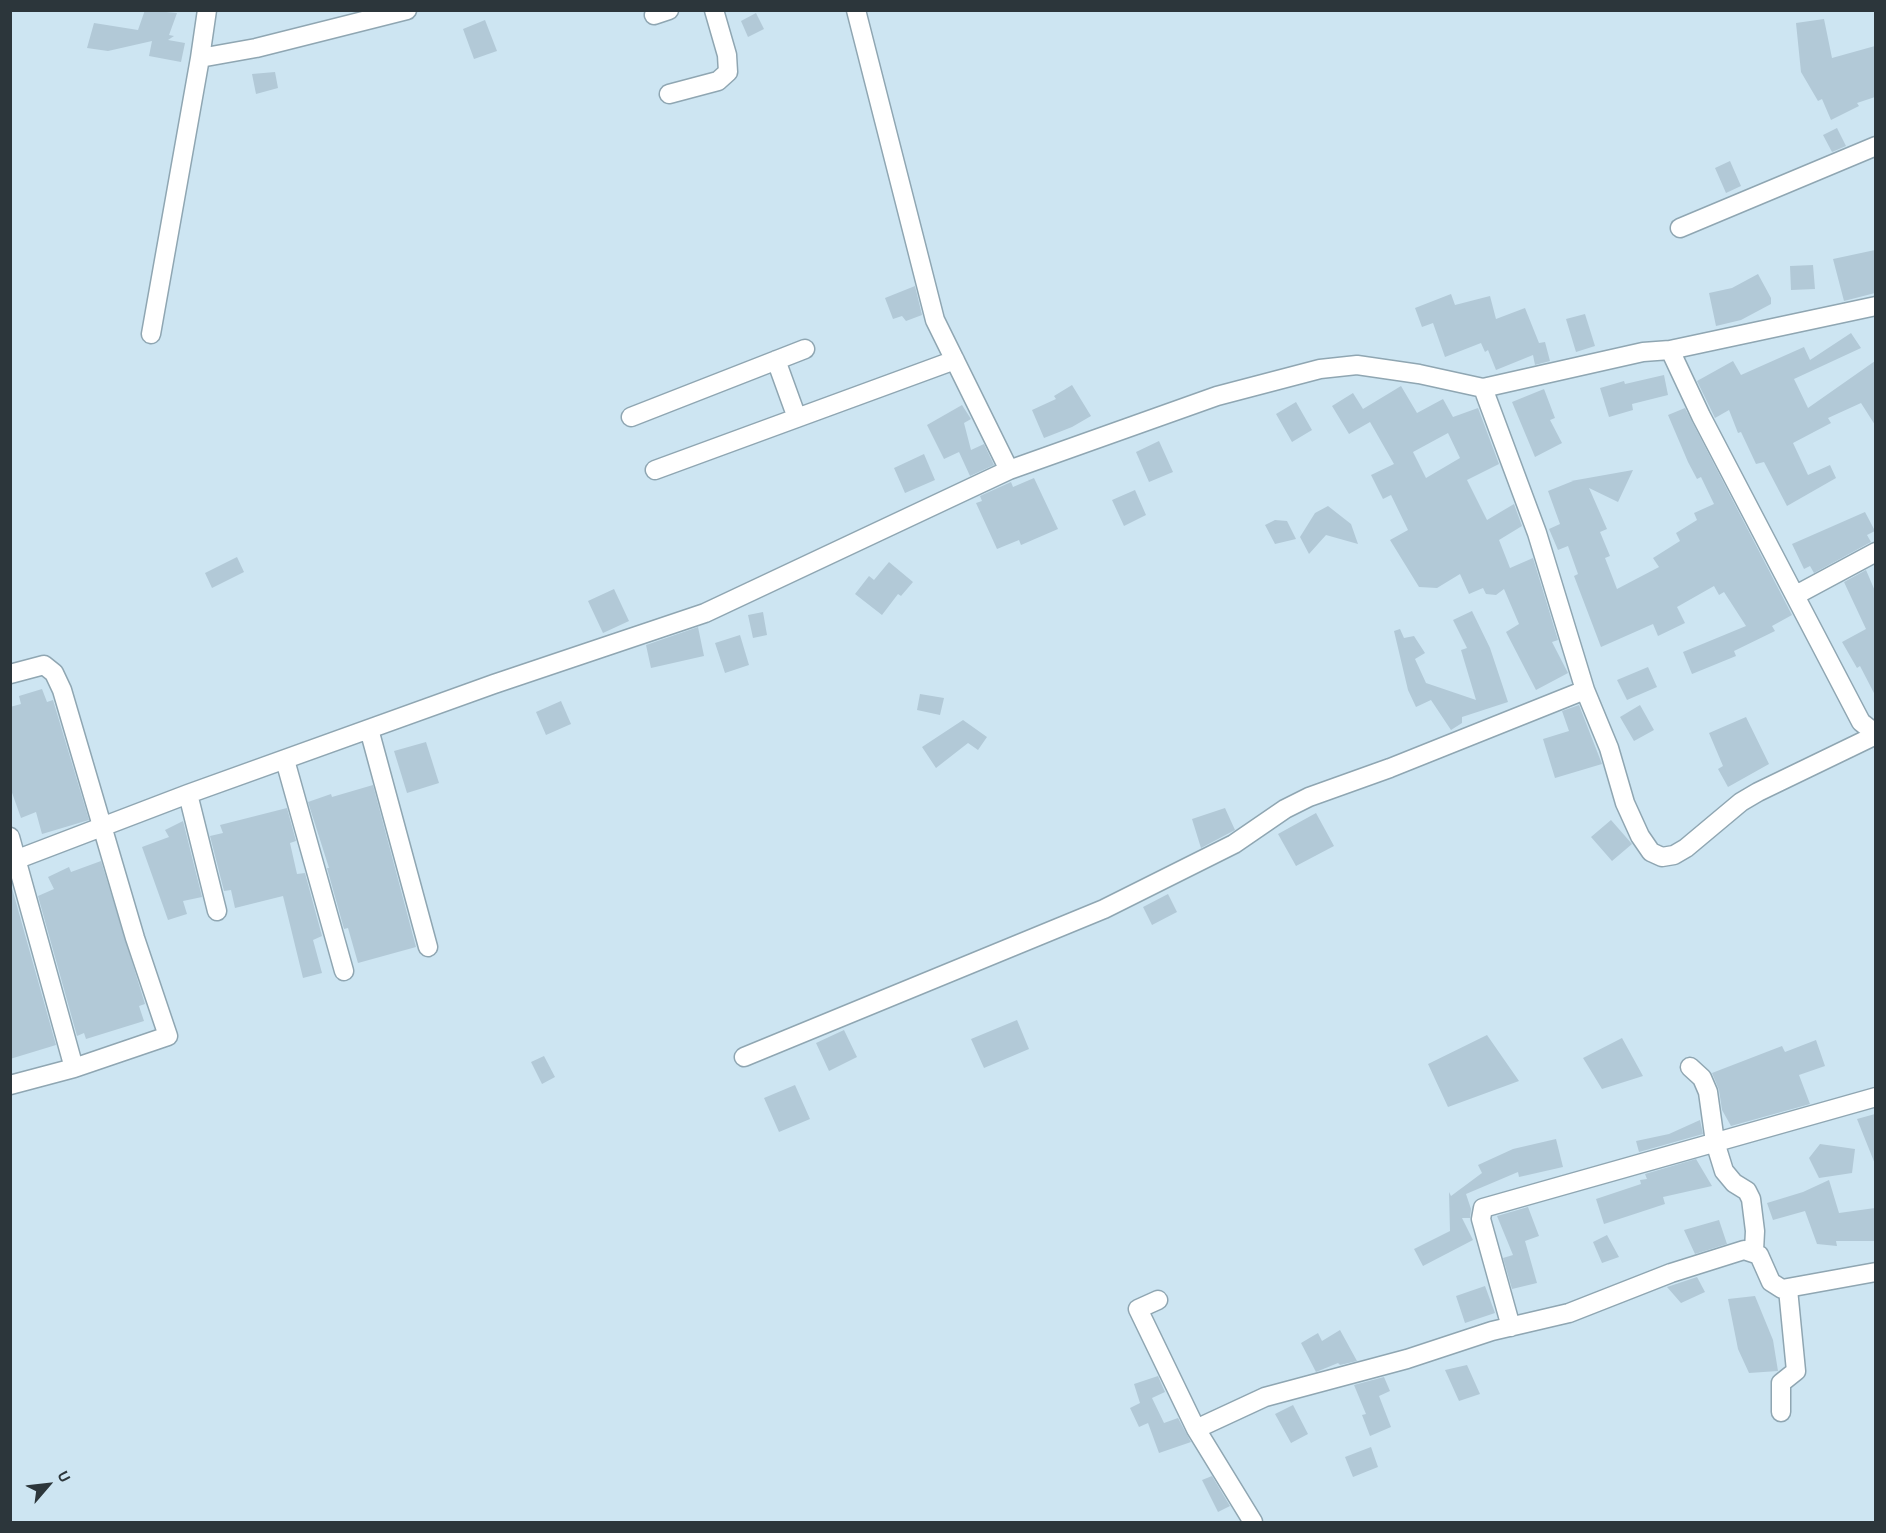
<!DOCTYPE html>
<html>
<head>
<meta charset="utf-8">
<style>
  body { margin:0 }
  #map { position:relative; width:1886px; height:1533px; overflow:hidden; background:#cde5f2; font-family:"Alegreya Sans",sans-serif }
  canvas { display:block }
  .frame { position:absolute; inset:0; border:12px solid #2c363b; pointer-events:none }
  .north { position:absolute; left:18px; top:1455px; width:60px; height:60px; -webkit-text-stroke:4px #cde5f2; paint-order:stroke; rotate:62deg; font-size:16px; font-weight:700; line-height:24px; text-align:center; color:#2c363b }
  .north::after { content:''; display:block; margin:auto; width:21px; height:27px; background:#2c363b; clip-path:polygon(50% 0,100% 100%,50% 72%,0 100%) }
</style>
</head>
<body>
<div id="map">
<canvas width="1886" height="1533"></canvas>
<div class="frame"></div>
<div class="north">U</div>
</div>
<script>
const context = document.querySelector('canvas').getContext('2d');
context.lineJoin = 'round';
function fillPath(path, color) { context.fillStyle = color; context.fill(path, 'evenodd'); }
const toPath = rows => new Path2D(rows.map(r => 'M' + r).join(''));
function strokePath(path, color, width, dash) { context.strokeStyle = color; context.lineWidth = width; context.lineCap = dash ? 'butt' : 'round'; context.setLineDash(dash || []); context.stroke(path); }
const building = toPath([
  [145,10,177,13,169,35,174,36,168,40,185,43,181,62,149,56,152,41,108,51,87,48,94,23,138,30],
  [756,13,764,29,748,37,741,21],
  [1824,19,1832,58,1875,46,1875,97,1857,103,1859,106,1831,120,1822,99,1818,101,1801,72,1796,23],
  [485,20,497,51,474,59,463,29],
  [275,72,278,88,256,94,252,74],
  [1837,128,1846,146,1832,152,1823,135],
  [1730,161,1741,186,1726,193,1715,168],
  [1875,250,1875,293,1844,301,1833,259],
  [1813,265,1815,289,1791,290,1790,266],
  [1758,274,1771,298,1771,304,1741,320,1716,326,1709,293,1732,288],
  [915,286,922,315,906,321,902,316,893,319,885,298],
  [1451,294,1455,305,1490,296,1496,319,1525,308,1539,343,1545,342,1550,361,1535,365,1533,355,1496,370,1488,350,1485,352,1481,343,1445,357,1433,323,1422,327,1415,308],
  [1585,314,1595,346,1576,352,1566,319],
  [1851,333,1861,348,1794,379,1808,408,1875,361,1875,425,1861,403,1828,418,1831,423,1793,443,1808,475,1830,465,1836,478,1787,506,1764,462,1756,464,1741,432,1738,433,1729,410,1715,418,1697,381,1733,361,1741,375,1804,347,1810,360],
  [1664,375,1668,395,1632,404,1633,410,1609,417,1600,388,1624,381,1625,384],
  [1072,385,1091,416,1072,427,1044,438,1032,410,1056,399,1054,396],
  [1401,386,1417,413,1443,399,1453,417,1478,408,1499,464,1467,480,1487,520,1514,504,1522,526,1499,540,1510,568,1533,558,1558,640,1552,642,1568,673,1536,690,1506,632,1519,624,1504,589,1496,595,1486,594,1483,588,1469,594,1460,574,1437,588,1419,587,1390,540,1408,530,1391,495,1383,499,1371,475,1394,464,1370,422,1349,434,1332,406,1353,393,1363,409],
  [1448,433,1460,458,1426,478,1413,452],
  [1544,389,1555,418,1550,420,1562,443,1535,457,1512,402],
  [1296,402,1312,430,1292,442,1276,414],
  [962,405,971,419,964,423,971,450,984,444,994,465,970,476,959,452,944,459,927,425],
  [1685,408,1792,615,1772,626,1775,631,1734,651,1736,656,1692,674,1683,652,1746,626,1724,592,1719,595,1714,586,1677,607,1685,623,1658,636,1653,624,1601,647,1574,576,1578,574,1568,546,1558,550,1549,529,1560,524,1548,491,1573,481,1571,481,1633,470,1618,502,1589,488,1607,529,1600,532,1610,556,1605,558,1617,589,1659,567,1653,558,1680,541,1676,533,1697,520,1694,513,1714,504,1701,477,1697,479,1688,462,1668,415],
  [1159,441,1173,472,1149,482,1136,452],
  [924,454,935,480,905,493,894,468],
  [1034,478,1058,529,1021,545,1019,540,997,549,976,503,982,501,980,496,1011,482,1013,487],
  [1135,490,1146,515,1124,526,1112,500],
  [1328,506,1351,524,1358,544,1326,535,1309,554,1300,537,1315,513],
  [1865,512,1875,531,1867,535,1871,542,1814,573,1810,566,1804,569,1792,544],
  [1275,520,1287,521,1296,539,1275,544,1265,525],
  [237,557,244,572,212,588,205,573],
  [889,562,913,582,901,596,898,594,882,615,855,594,869,576,874,580],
  [1866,570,1875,591,1875,695,1860,666,1857,668,1842,642,1866,629,1844,582],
  [614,589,629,621,603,633,588,601],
  [1472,611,1490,648,1508,702,1462,717,1462,723,1451,730,1431,700,1416,707,1408,690,1394,631,1400,629,1404,638,1414,636,1425,653,1415,659,1426,683,1476,700,1461,650,1467,648,1453,620],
  [763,612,767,635,753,638,748,615],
  [698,627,704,656,651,668,646,645],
  [740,635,749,665,725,673,715,643],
  [1648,667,1657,687,1627,700,1617,680],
  [42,689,47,702,53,700,89,820,42,834,36,812,21,818,10,787,10,707,21,704,19,696],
  [920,694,944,698,940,715,917,710],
  [561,701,571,724,546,735,536,712],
  [1579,705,1602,764,1555,778,1543,739,1569,731,1562,711],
  [1640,705,1654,730,1634,741,1620,717],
  [1746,717,1769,764,1728,787,1718,769,1723,766,1709,733],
  [963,720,987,737,978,750,968,743,936,768,922,747],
  [426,742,439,783,407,793,394,751],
  [373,785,416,947,358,963,348,928,344,929,327,868,329,868,308,802,331,794,332,797],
  [287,808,296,841,290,843,297,874,305,873,322,936,313,940,322,973,303,978,283,896,235,908,231,890,224,891,210,836,223,833,220,825],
  [1225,808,1235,830,1201,848,1192,819],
  [1316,813,1334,846,1296,866,1278,834],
  [1611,820,1632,844,1612,861,1591,837],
  [183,821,202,897,183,901,187,914,168,920,142,847,169,837,165,830],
  [101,861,145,1004,139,1006,144,1021,86,1039,84,1033,77,1036,38,896,54,889,48,877,69,867,71,872],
  [10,881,56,1045,10,1059],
  [1168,894,1177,912,1152,925,1143,907],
  [1017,1020,1029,1049,984,1068,971,1039],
  [844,1030,857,1057,829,1071,816,1043],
  [1487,1035,1519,1081,1448,1107,1428,1064],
  [1622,1038,1643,1076,1602,1089,1583,1058],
  [1816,1040,1825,1066,1799,1075,1810,1104,1731,1126,1722,1110,1719,1090,1712,1073,1782,1046,1785,1052],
  [544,1056,555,1077,542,1084,531,1062],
  [795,1085,810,1119,779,1132,764,1098],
  [1875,1114,1875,1164,1857,1119],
  [1700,1120,1703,1134,1639,1152,1636,1141,1669,1134],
  [1556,1139,1563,1167,1519,1177,1518,1172,1466,1194,1471,1209,1470,1218,1462,1218,1473,1240,1423,1266,1414,1249,1450,1231,1449,1192,1451,1196,1482,1173,1478,1165,1513,1149],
  [1820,1144,1855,1149,1852,1173,1819,1178,1809,1158],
  [1696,1159,1712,1186,1663,1197,1665,1204,1604,1224,1596,1199,1641,1184,1640,1180,1647,1179,1645,1174],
  [1829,1180,1839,1213,1875,1208,1875,1241,1836,1241,1837,1246,1817,1244,1805,1211,1773,1220,1767,1203,1803,1192],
  [1528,1207,1539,1236,1525,1241,1537,1283,1512,1289,1503,1258,1513,1255,1497,1216],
  [1719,1220,1727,1244,1695,1254,1684,1230],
  [1607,1235,1619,1257,1602,1263,1593,1242],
  [1697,1277,1705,1292,1681,1303,1667,1287],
  [1485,1286,1495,1313,1465,1323,1456,1296],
  [1755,1296,1773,1340,1778,1371,1749,1373,1738,1349,1728,1299],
  [1340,1330,1357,1361,1340,1365,1338,1363,1316,1372,1301,1343,1318,1333,1322,1341],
  [1467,1365,1480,1394,1459,1401,1445,1370],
  [1158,1376,1165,1392,1152,1398,1164,1423,1178,1418,1191,1442,1159,1453,1148,1423,1139,1427,1130,1408,1140,1403,1134,1384],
  [1384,1377,1390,1391,1379,1396,1391,1427,1370,1436,1362,1415,1366,1414,1354,1385],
  [1293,1405,1308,1434,1291,1443,1275,1414],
  [1371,1447,1378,1467,1353,1477,1345,1457],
  [1212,1476,1230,1506,1218,1512,1202,1480]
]);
const minor = toPath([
  [207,10,200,58,256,48,407,10],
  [856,10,935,320,1009,470],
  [654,15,669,10],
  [669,94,718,81,728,72,727,55,714,10],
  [1680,228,1876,146],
  [151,334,200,58],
  [1670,350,1701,416,1861,722,1876,734],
  [776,360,797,418],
  [631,417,805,349],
  [655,470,955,360],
  [1796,595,1876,552],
  [10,674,44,665,54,673,62,690,135,938,168,1036,74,1068,10,1085],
  [1585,690,1609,748,1625,803,1640,836,1651,852,1662,857,1674,855,1686,848,1741,802,1758,792,1876,735],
  [369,729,428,947],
  [285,760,344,971],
  [188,794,217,911],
  [10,837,74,1068],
  [10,862,188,794,494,684,705,613,1009,470,1217,396,1320,369,1357,365,1419,374,1483,388,1643,352,1670,350,1876,306],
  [744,1057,1104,909,1234,844,1285,809,1309,797,1390,768,1585,690,1537,533,1483,388],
  [1690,1067,1702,1078,1708,1092,1715,1142,1724,1171,1734,1183,1747,1191,1751,1199,1755,1231,1754,1251],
  [1158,1300,1138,1309,1196,1429,1253,1522],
  [1511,1327,1481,1219,1483,1208,1876,1097],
  [1781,1412,1781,1383,1796,1371,1788,1289],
  [1196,1429,1265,1397,1407,1359,1492,1331,1569,1313,1671,1273,1744,1250,1759,1255,1771,1282,1782,1289,1876,1272]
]);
fillPath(building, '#b2c9d7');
strokePath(minor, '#8fa6b2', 21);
strokePath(minor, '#fff', 18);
</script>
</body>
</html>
